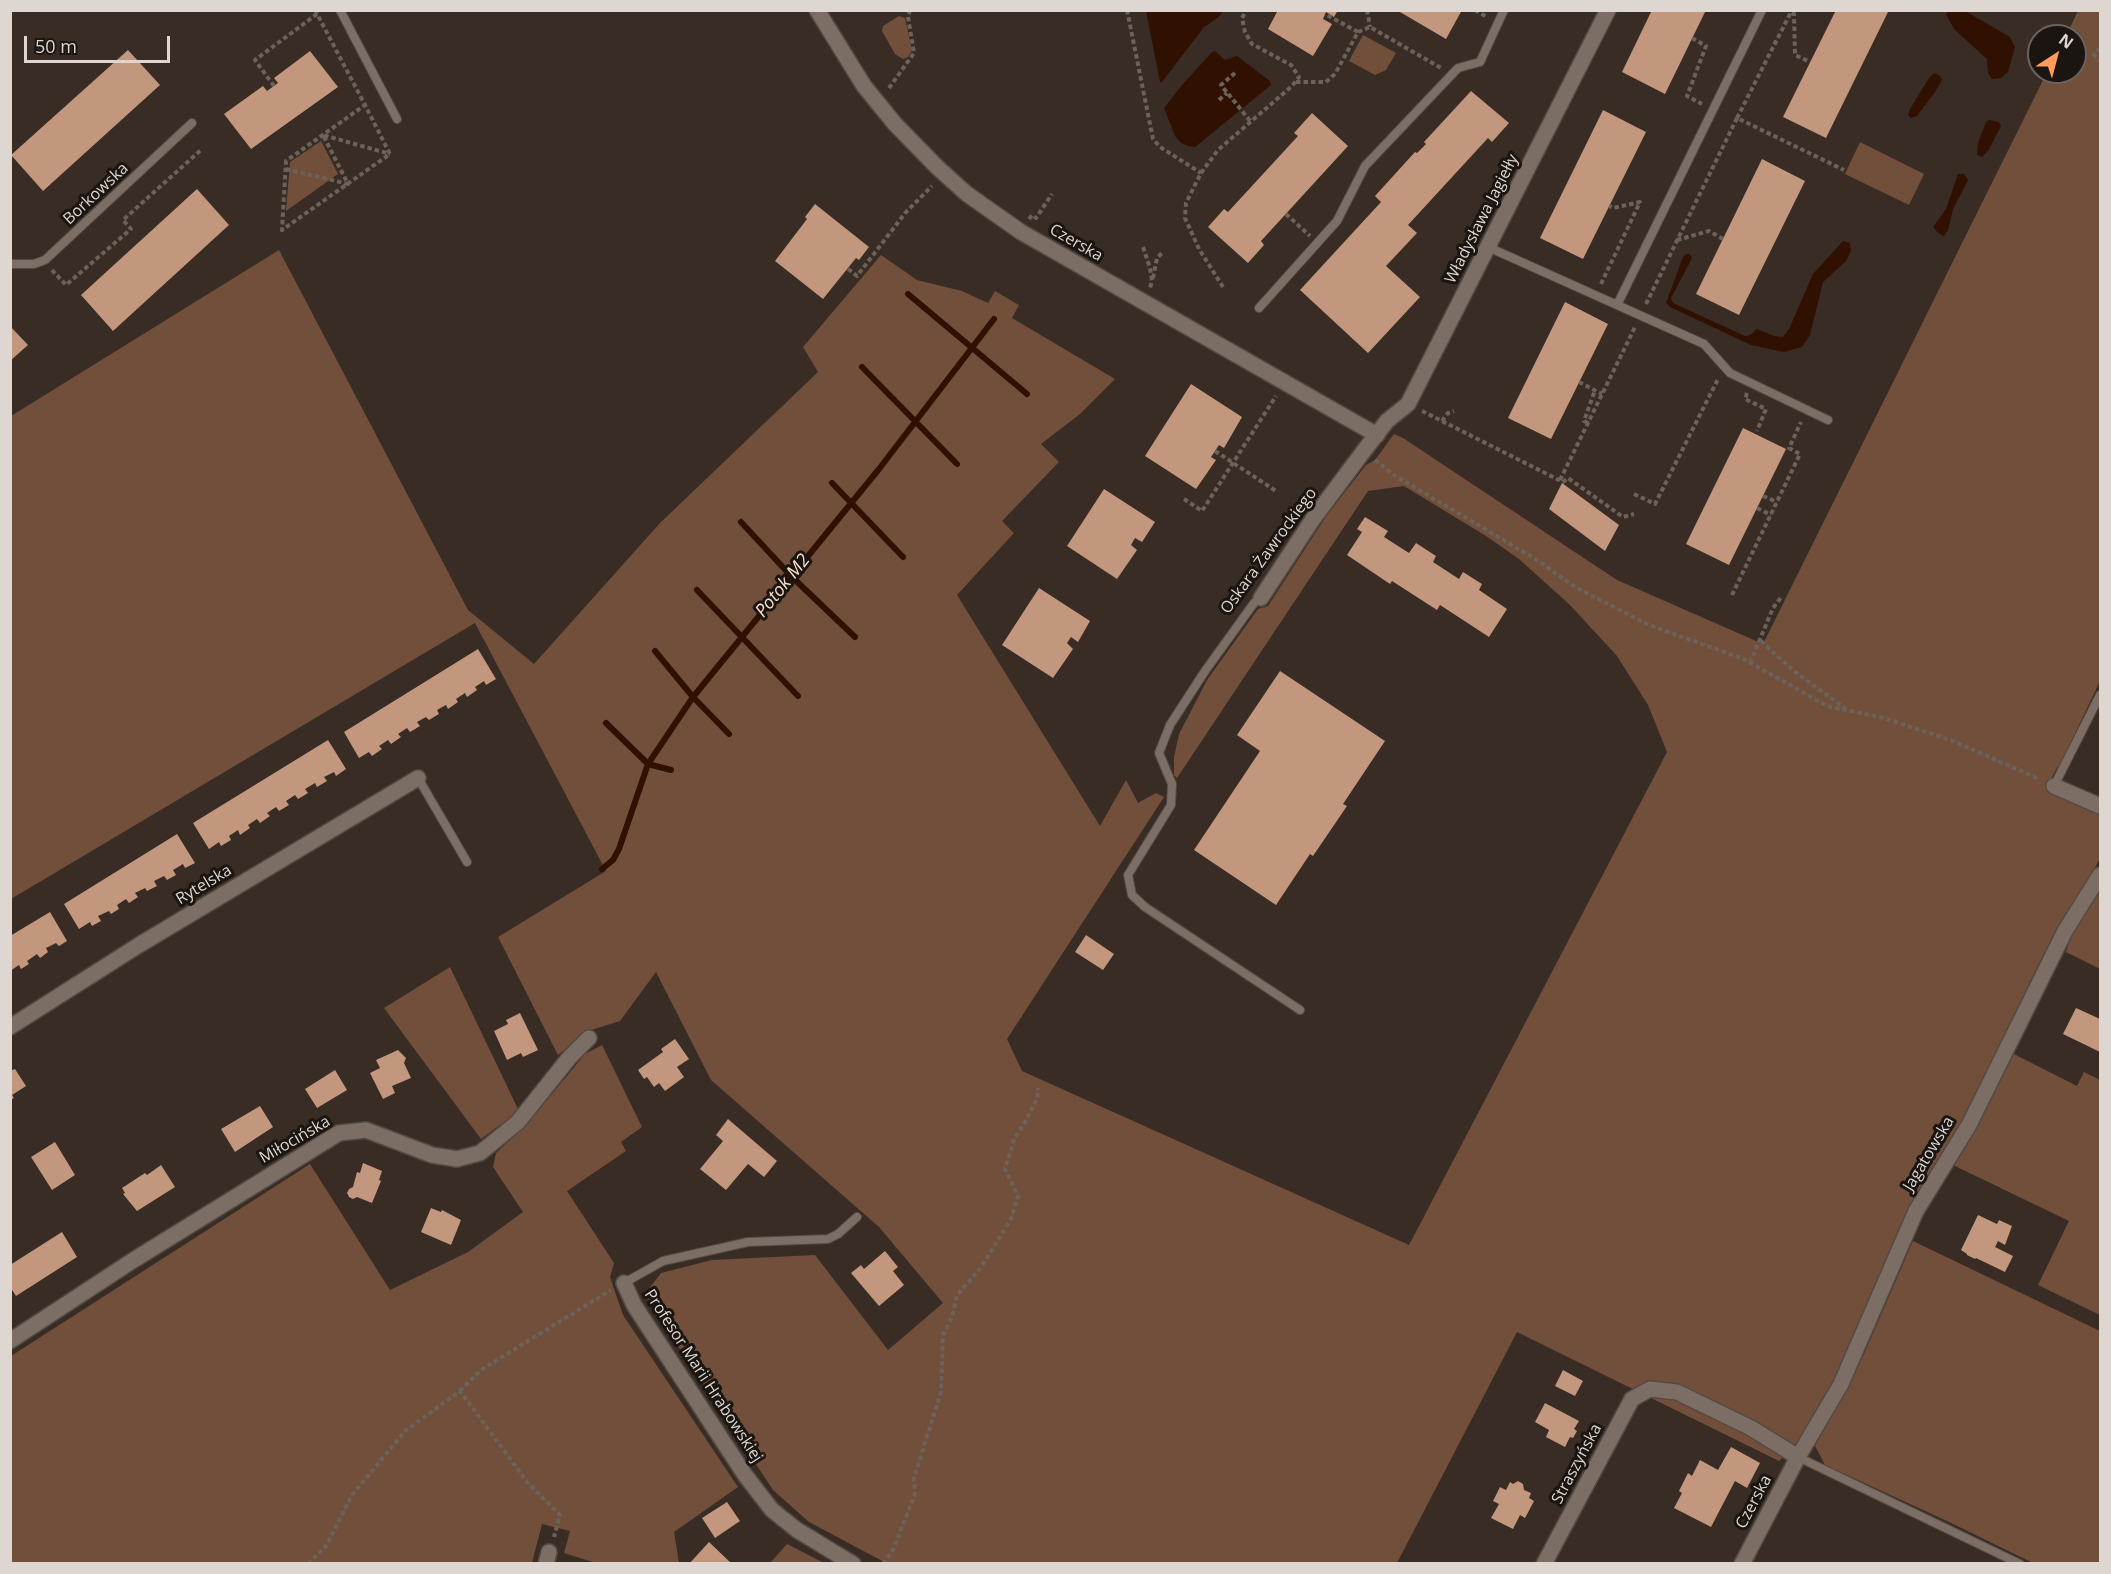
<!DOCTYPE html>
<html>
<head>
<meta charset="utf-8">
<style>
  body { margin:0 }
  #map { position:relative; width:2111px; height:1574px; overflow:hidden; background:#382c24; font-family:"Open Sans",sans-serif }
  canvas { display:block }
  .frame { position:absolute; inset:0; border:12px solid #ded6d1; pointer-events:none }
  .north { position:absolute; left:2027px; top:24px; width:60px; height:60px; box-sizing:border-box; background:#1b1512; border:2px solid #69625e; border-radius:50%; rotate:36deg; font-size:16px; font-weight:700; line-height:24px; text-align:center; color:#ded6d1 }
  .north::after { content:''; display:block; margin:auto; width:21px; height:27px; background:#ff9b5b; clip-path:polygon(50% 0,100% 100%,50% 72%,0 100%) }
  .scale { position:absolute; left:24px; top:36px; width:146px; height:27px; box-sizing:border-box; border:3px solid #ded6d1; border-top:0; padding-left:8px; font-size:18px; line-height:21px; white-space:nowrap; color:#ded6d1; -webkit-text-stroke:4px #1b1512; paint-order:stroke }
</style>
</head>
<body>
<div id="map">
<canvas width="2111" height="1574"></canvas>
<div class="frame"></div>
<div class="north">N</div>
<div class="scale">50 m</div>
</div>
<script>
const context = document.querySelector('canvas').getContext('2d');
context.lineJoin = 'round';
function fillPath(path, color) { context.fillStyle = color; context.fill(path, 'evenodd'); }
const toPath = rows => new Path2D(rows.map(r => 'M' + r).join(''));
function strokePath(path, color, width, dash) { context.strokeStyle = color; context.lineWidth = width; context.lineCap = dash ? 'butt' : 'round'; context.setLineDash(dash || []); context.stroke(path); }
function drawText(font, color, halo, rows, align = 'center') {
  context.font = font + ' "Open Sans",sans-serif'; context.lineWidth = 6; context.setLineDash([]); context.textBaseline = 'middle'; context.strokeStyle = halo; context.fillStyle = color; for (const [text, x, y, turn = 0] of rows) {
    context.save(); context.translate(x, y); context.rotate((+turn || 0) * Math.PI / 180); context.textAlign = isNaN(turn) ? turn : align; if (halo) context.strokeText(text, 0, 0); context.fillText(text, 0, 0); context.restore();
  }
}
const green = toPath([
  [2078,11,2100,11,2100,681,2059,767,2058,766,2047,786,2100,810,2100,858,1966,1114,1946,1148,1835,1381,1802,1439,1779,1461,1517,1332,1397,1563,886,1563,809,1522,773,1490,649,1302,648,1290,661,1273,712,1260,815,1255,888,1350,943,1303,879,1227,711,1080,656,972,620,1021,588,1031,558,1055,498,937,606,871,475,623,11,899,11,416,279,250,468,610,534,664,660,523,818,372,803,347,881,255,917,280,962,291,988,303,995,291,1019,305,1012,318,1115,379,1080,414,1041,444,1059,462,1002,521,1014,533,957,595,1100,826,1126,780,1138,803,1156,793,1164,797,1007,1039,1022,1071,1409,1245,1667,752,1648,705,1617,656,1570,605,1519,559,1486,536,1404,486,1368,491,1177,778,1174,775,1174,757,1179,734,1207,680,1258,609,1268,606,1327,515,1366,465,1375,460,1394,434,1403,438,1617,580,1763,644,2047,72,2075,72,2075,36,2066,36],
  [899,16,905,18,912,50,908,57,903,59,895,54,882,31,883,26],
  [1363,35,1396,53,1386,70,1375,75,1349,61],
  [321,141,338,174,286,211,290,162],
  [1860,142,1924,174,1909,205,1845,174],
  [2100,885,2100,969,2066,952,2071,936],
  [450,967,519,1111,481,1139,384,1008],
  [602,1045,642,1127,621,1142,626,1151,567,1191,614,1263,610,1277,623,1315,738,1487,674,1532,679,1563,596,1563,564,1553,570,1531,542,1524,532,1563,11,1564,11,1356,310,1164,390,1290,468,1252,523,1212,493,1167,496,1153,527,1124,585,1054],
  [2014,1054,2077,1086,2084,1072,2100,1080,2100,1315,2038,1285,2069,1221,1953,1165],
  [1913,1241,2100,1331,2100,1563,2033,1563,1947,1521,1825,1465,1815,1446,1864,1354],
  [787,1544,824,1563,770,1563]
]);
const water = toPath([
  [1146,11,1146,10,1223,11,1219,17,1204,27,1162,82,1160,82],
  [1948,11,1965,11,2010,37,2015,47,2008,72,2001,78,1992,79,1988,73,1987,59,1955,30,1946,15],
  [1215,51,1225,60,1237,56,1270,81,1271,85,1195,147,1188,146,1181,143,1175,136,1164,108,1182,85,1212,52],
  [1934,73,1940,76,1942,80,1935,92,1917,116,1911,118,1908,115,1910,109,1929,78],
  [1989,120,1999,122,2001,126,1988,151,1982,157,1977,155,1978,143,1986,122],
  [1958,174,1964,174,1968,180,1953,209,1948,230,1944,236,1938,233,1933,227,1946,209],
  [1843,241,1850,243,1851,251,1846,261,1823,282,1810,335,1802,347,1784,352,1751,345,1670,307,1666,303,1683,257,1686,254,1689,254,1692,257,1690,262,1671,298,1673,303,1745,336,1750,335,1757,329,1774,336,1783,337,1789,329,1813,274]
]);
const stream = toPath([
  [908,294,1027,394],
  [862,367,957,464],
  [832,483,903,557],
  [741,522,791,576,855,637],
  [697,590,798,696],
  [655,651,693,697,729,734],
  [606,723,648,764,671,770],
  [602,869,613,860,619,849,648,764,693,697,879,469,994,319]
]);
const building = toPath([
  [1278,10,1338,10,1334,17,1326,12,1323,19,1332,24,1313,56,1268,29],
  [1401,10,1462,10,1446,39,1400,12],
  [1652,10,1706,10,1665,94,1622,72],
  [1836,10,1889,10,1826,138,1783,117],
  [128,50,160,85,43,191,11,155],
  [310,51,338,87,251,149,224,114,263,86,267,91,278,83,274,78],
  [1471,91,1509,123,1492,142,1488,138,1408,225,1417,233,1386,266,1420,297,1368,353,1300,290,1381,202,1375,196,1415,152,1417,153,1426,144,1424,142],
  [1603,110,1646,132,1583,259,1540,238],
  [1312,113,1348,146,1261,241,1264,245,1248,263,1208,227,1224,209,1228,212,1298,136,1294,133],
  [1762,159,1805,181,1739,315,1696,294],
  [197,189,229,225,113,331,81,295],
  [815,204,869,247,859,260,856,258,823,299,775,261,807,219,805,217],
  [1565,302,1608,324,1551,439,1508,418],
  [10,326,28,345,10,361],
  [1191,384,1242,417,1224,448,1219,445,1211,457,1216,460,1196,489,1145,456],
  [1743,428,1786,449,1729,565,1686,544],
  [1562,483,1619,525,1605,551,1549,509],
  [1104,489,1155,522,1142,542,1135,538,1131,545,1137,550,1117,579,1067,546],
  [1365,517,1388,531,1384,537,1409,553,1416,543,1436,556,1433,562,1459,579,1463,572,1482,584,1479,590,1507,609,1489,637,1440,605,1437,610,1392,581,1390,584,1347,555,1362,532,1357,529],
  [1039,588,1090,621,1078,642,1071,637,1067,643,1073,649,1053,678,1002,645],
  [478,649,496,679,486,685,484,681,475,687,477,690,467,697,465,693,456,699,458,702,448,709,446,705,437,710,439,714,429,720,426,717,417,722,420,726,410,732,407,728,398,734,401,737,391,744,388,740,379,746,382,749,372,756,369,752,359,758,344,732],
  [1280,671,1385,741,1343,804,1347,806,1313,856,1310,854,1276,905,1194,850,1260,751,1237,735],
  [328,740,346,769,336,776,334,772,324,777,327,781,317,787,315,783,305,789,308,793,298,799,295,795,286,801,289,805,279,811,276,807,267,813,270,816,260,823,257,819,248,825,250,828,240,835,238,830,229,836,231,840,221,846,219,842,209,849,193,823],
  [177,834,195,863,185,868,183,864,173,870,176,875,167,880,164,876,154,881,157,886,147,891,145,888,135,893,138,897,129,903,126,899,117,905,119,909,111,914,109,911,98,916,101,921,92,926,90,922,79,929,64,904],
  [50,912,67,941,59,946,56,943,46,948,48,952,40,958,37,954,27,961,29,964,21,969,19,965,10,971,10,936],
  [1086,935,1114,954,1103,970,1075,952],
  [2076,1008,2100,1019,2100,1052,2063,1034],
  [520,1013,538,1050,523,1057,521,1053,507,1060,494,1031,508,1024,506,1020],
  [675,1039,689,1059,677,1067,684,1077,665,1091,659,1083,654,1087,647,1077,644,1079,638,1070,663,1052,661,1049],
  [398,1050,406,1058,404,1063,411,1078,392,1086,395,1093,383,1099,370,1073,380,1068,376,1060],
  [15,1069,26,1086,12,1095,14,1098,10,1100,10,1071],
  [335,1070,347,1090,317,1108,305,1089],
  [260,1106,273,1127,235,1152,221,1129],
  [728,1119,777,1161,764,1177,748,1164,726,1190,700,1169,723,1141,716,1135],
  [55,1142,75,1175,52,1190,31,1157],
  [363,1163,382,1171,379,1180,381,1181,372,1203,357,1197,353,1199,349,1197,347,1193,349,1189,353,1187,357,1172,360,1173],
  [161,1165,175,1187,137,1211,123,1194,125,1193,122,1188,145,1173,147,1175],
  [431,1208,441,1212,442,1210,461,1220,451,1245,421,1232],
  [1978,1215,1997,1224,1999,1220,2012,1226,2005,1245,1998,1241,1995,1247,2013,1256,2005,1272,1976,1258,1975,1259,1967,1255,1967,1254,1961,1250],
  [62,1232,77,1257,16,1296,10,1287,10,1265],
  [885,1251,898,1267,893,1271,904,1285,879,1306,851,1273,861,1265,864,1269],
  [1563,1370,1583,1381,1575,1396,1555,1386],
  [1545,1403,1579,1421,1574,1429,1577,1431,1573,1438,1570,1437,1565,1447,1546,1437,1549,1430,1535,1422],
  [1731,1447,1760,1463,1747,1488,1735,1481,1711,1527,1674,1508,1682,1493,1679,1491,1688,1473,1692,1476,1700,1460,1718,1470],
  [1518,1481,1523,1484,1524,1490,1531,1493,1529,1498,1534,1501,1525,1518,1520,1515,1513,1529,1491,1518,1499,1504,1493,1501,1500,1487,1506,1490,1510,1482,1513,1484],
  [727,1502,740,1521,715,1538,702,1518],
  [709,1542,732,1564,689,1564]
]);
const path = toPath([
  [315,10,365,105,390,154,282,230,286,161,365,105],
  [1127,10,1153,139,1160,147,1201,173],
  [1367,10,1370,27],
  [1475,10,1487,17],
  [1358,32,1370,27,1441,68],
  [1692,38,1706,46,1687,96,1702,104],
  [2100,48,2094,55,2100,61],
  [1235,73,1221,85,1251,122],
  [1296,82,1326,82,1335,74,1358,32,1325,14],
  [274,86,255,60,317,14],
  [889,88,914,53,908,17,910,10],
  [1219,100,1227,93],
  [1737,118,1791,12,1794,14,1795,55,1810,62],
  [286,169,348,184,323,135,390,154],
  [1286,214,1310,236],
  [1029,219,1032,215,1036,218,1052,194],
  [1677,240,1709,231,1723,239],
  [1143,247,1150,268,1152,281,1150,288],
  [848,269,857,276,906,212,932,186],
  [52,270,66,285,131,229,123,220,202,149],
  [1153,278,1157,258,1162,253],
  [1601,284,1640,202,1613,208,1609,206],
  [1223,287,1199,249,1185,218,1186,203,1201,173,1218,150,1292,86,1299,77,1291,65,1252,44,1245,32,1242,18,1247,10],
  [1646,304,1737,118,1844,170],
  [1579,382,1602,394],
  [1747,393,1745,399,1766,409,1757,431],
  [1422,411,1563,482,1568,478,1623,517,1634,514],
  [1442,421,1448,413,1454,411],
  [1588,423,1584,421,1595,390],
  [1215,451,1276,491],
  [1375,460,1394,475,1537,560,1575,587,1649,625,1744,659,1827,706,1884,718,1953,741,2039,779],
  [1560,480,1635,327],
  [1634,494,1655,504,1718,379],
  [1763,496,1777,502],
  [1184,499,1202,511,1276,396],
  [1757,508,1771,515],
  [1732,595,1800,454,1789,448,1801,422],
  [1761,641,1795,672,1845,708],
  [1750,663,1773,608,1782,596],
  [460,1391,481,1370,611,1290],
  [308,1564,326,1546,352,1495,405,1431,460,1391,528,1483,560,1515,554,1537],
  [883,1564,893,1550,915,1494,914,1478,941,1392,943,1335,952,1317,957,1295,980,1269,1011,1219,1018,1196,1005,1169,1014,1139,1024,1124,1037,1099,1038,1088]
]);
const lane = toPath([
  [340,10,397,119],
  [1488,247,1704,344,1730,373,1828,420],
  [10,264,34,264,45,260,192,123],
  [1617,305,1762,10],
  [1259,308,1337,221,1365,166,1458,68,1480,62,1504,10],
  [1261,598,1254,603,1205,671,1170,725,1159,753,1172,784,1171,805,1128,875,1132,895,1145,907,1300,1010],
  [418,778,467,862],
  [2054,786,2100,695],
  [624,1283,663,1261,748,1242,828,1239,838,1234,857,1217],
  [1798,1457,2020,1564]
]);
const street = toPath([
  [817,10,864,86,895,124,937,167,967,194,1021,232,1377,435],
  [1261,598,1313,519,1363,452,1387,421,1408,404,1608,10],
  [2054,786,2100,806],
  [10,1027,139,945,418,778],
  [624,1283,634,1305,745,1475,772,1510,797,1530,853,1564],
  [10,1341,132,1261,339,1133,366,1130,432,1155,457,1159,480,1153,518,1122,569,1058,589,1038],
  [546,1564,549,1552],
  [1544,1564,1632,1399,1650,1389,1677,1392,1751,1428,1798,1457],
  [1742,1564,1798,1457,1841,1384,1916,1211,1969,1125,2065,931,2100,875]
]);
const streetNames = [
  ["Borkowska",96,194,-43],
  ["Władysława Jagiełły",1482,219,-63],
  ["Czerska",1076,243,30],
  ["Oskara Żawrockiego",1269,551,-54],
  ["Rytelska",204,885,-31],
  ["Miłocińska",295,1140,-30],
  ["Jagatowska",1929,1154,-59],
  ["Profesor Marii Hrabowskiej",703,1376,57],
  ["Straszyńska",1577,1464,-62],
  ["Czerska",1754,1502,-62]
];
const waterNames = [
  ["Potok M2",783,586,-51]
];
fillPath(green, '#724f3a');
fillPath(water, '#301000');
strokePath(stream, '#301000', 6);
fillPath(building, '#c2977e');
strokePath(lane, '#544a44', 10);
strokePath(street, '#544a44', 18);
strokePath(path, '#6c625a', 4, [4.5, 3]);
strokePath(lane, '#7c6e65', 8);
strokePath(street, '#7c6e65', 15);
drawText('16px', '#ded6d1', '#1b1512', streetNames);
drawText('italic 18px', '#f9dece', '#1b1512', waterNames);
</script>
</body>
</html>
